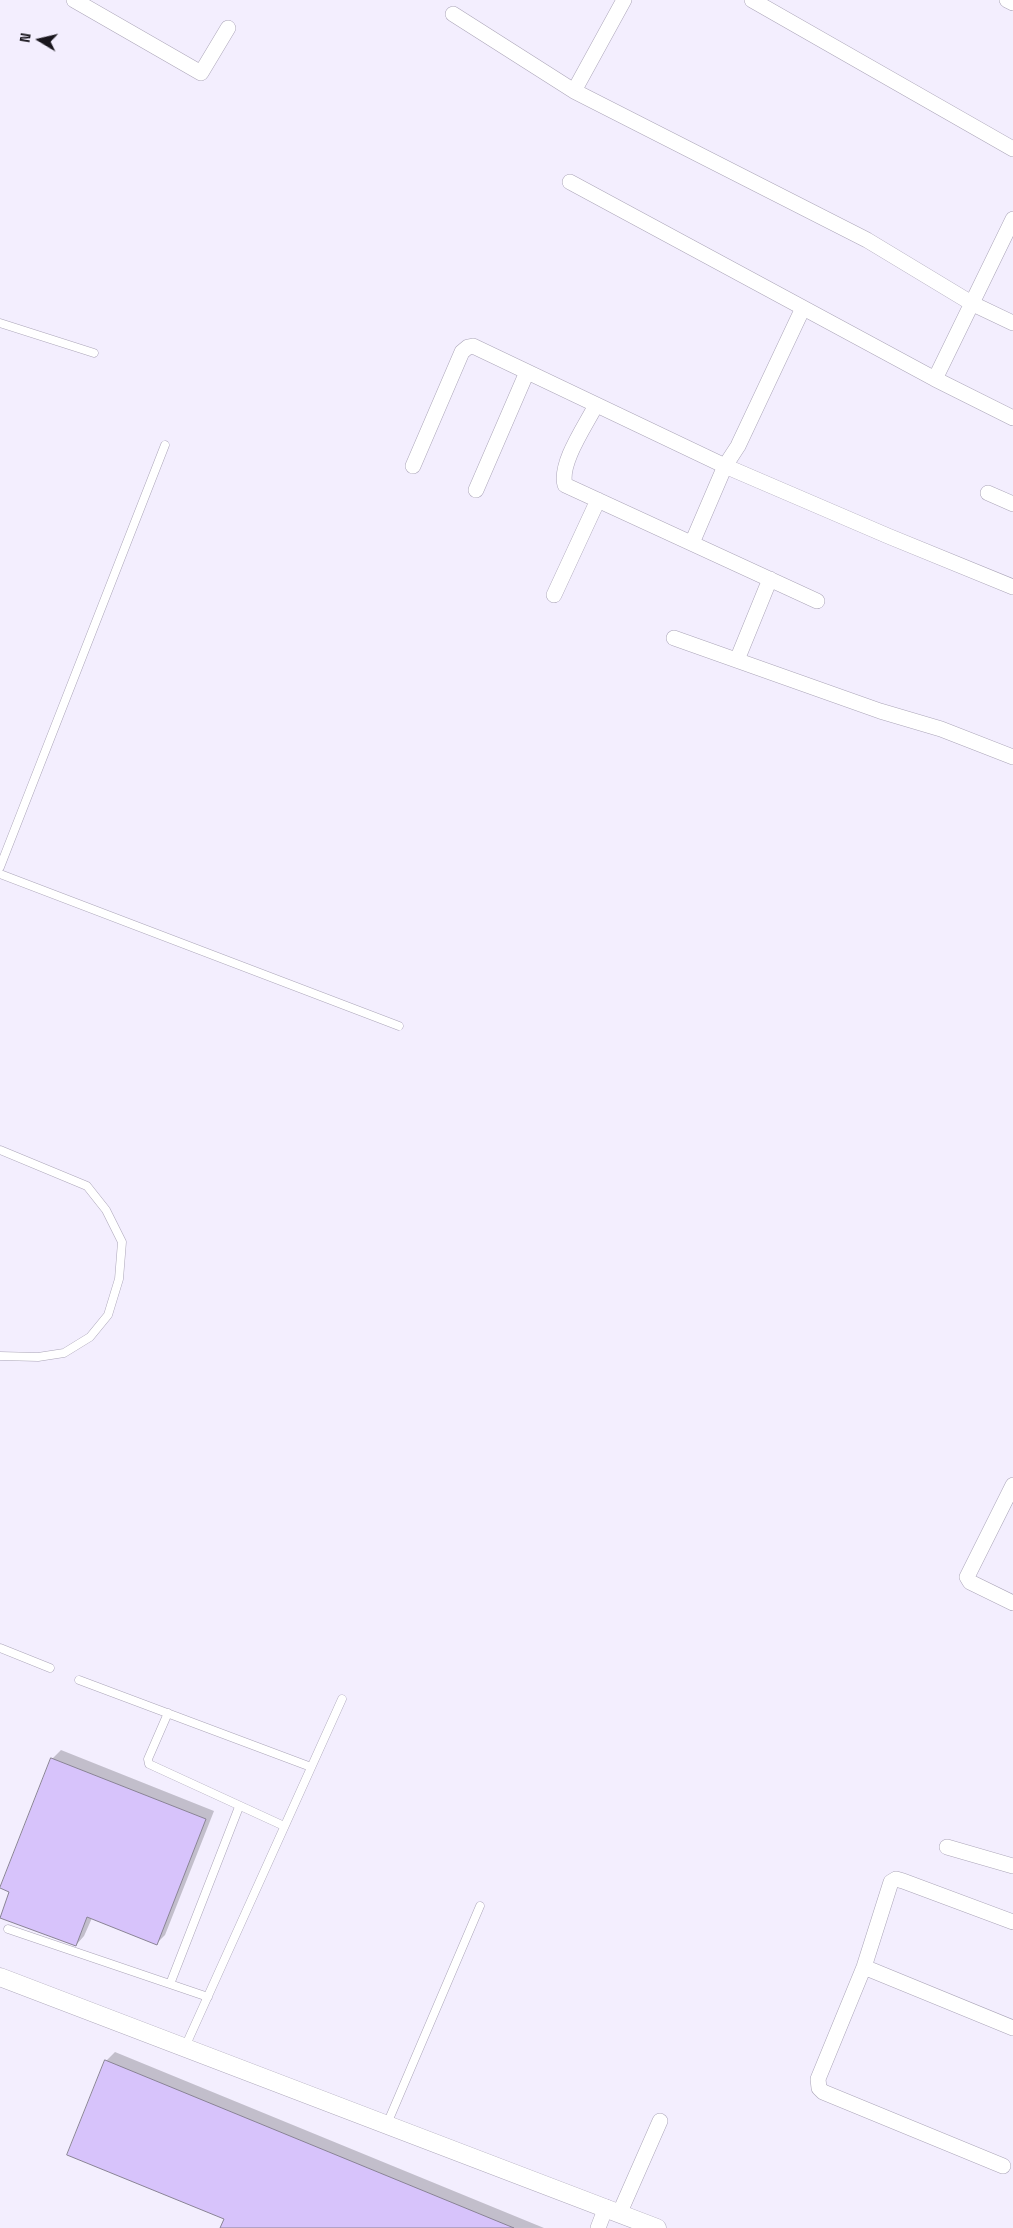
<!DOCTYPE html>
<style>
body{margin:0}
#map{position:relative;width:1013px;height:2228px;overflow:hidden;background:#f3eefe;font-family:"Space Grotesk",sans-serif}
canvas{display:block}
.north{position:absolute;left:15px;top:15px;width:50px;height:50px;-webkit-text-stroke:4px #f3eefe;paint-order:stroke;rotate:279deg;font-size:14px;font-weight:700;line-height:20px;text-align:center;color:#19161d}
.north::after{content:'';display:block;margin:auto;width:18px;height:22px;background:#19161d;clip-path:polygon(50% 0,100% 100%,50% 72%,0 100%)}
</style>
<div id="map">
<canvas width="1013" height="2228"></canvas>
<div class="north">N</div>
</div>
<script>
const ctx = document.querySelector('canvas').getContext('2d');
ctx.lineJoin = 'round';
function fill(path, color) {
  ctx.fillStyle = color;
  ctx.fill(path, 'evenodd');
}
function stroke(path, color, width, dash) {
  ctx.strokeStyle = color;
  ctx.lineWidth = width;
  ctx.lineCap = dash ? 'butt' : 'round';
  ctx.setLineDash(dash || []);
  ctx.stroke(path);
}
const shadow = new Path2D(`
 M61 1750 214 1811 165 1935 157 1943 92 1918 84 1936 76 1945 11 1891 52 1759Z
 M115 2052 544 2228H221L225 2218 106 2061Z`);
const building = new Path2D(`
 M51 1758 206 1819 157 1945 87 1917 76 1946 0 1918 9 1892 0 1888Z
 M105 2060 514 2228H220L224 2219 67 2155Z`);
const service = new Path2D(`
 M0 323 94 353
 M0 867 165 445
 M0 874 399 1026
 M0 1150 87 1186 106 1210 122 1242 119 1279 108 1315 90 1337 64 1353 38 1357 0 1356
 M0 1648 50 1668
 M79 1680 311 1767
 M168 1713 148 1759 149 1764 284 1826
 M8 1929 208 1997
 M170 1984 239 1807
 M185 2047 342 1699
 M387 2124 480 1906`);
const minor = new Path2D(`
 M74 0 201 73 228 28
 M624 0 574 91 867 240 973 304 1013 323
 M752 0 1013 149
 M1007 0 1013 3
 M453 14 574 91
 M570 182 935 379 1013 219
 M935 379 1013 418
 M596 405C586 425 559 463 565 485L817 601
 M413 466 462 352 468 347 473 346 725 466 738 446 803 308
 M476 490 527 372
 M988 493 1013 504
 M692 543 725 466 888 536 1013 587
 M554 595 598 500
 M674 638 880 711 941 729 1013 757
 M737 660 770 579
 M1013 1485 967 1577 970 1582 1013 1603
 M947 1847 1013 1866
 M864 1967 1013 2028
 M1003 2166 823 2092 819 2088 818 2079 864 1967 891 1882 896 1879 903 1881 1013 1922
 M620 2212 660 2121
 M598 2228 606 2207`);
const tertiary = new Path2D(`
 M0 1977 657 2228`);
fill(shadow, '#0003');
fill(building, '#d7c3fb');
stroke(building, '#898395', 1);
stroke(service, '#aba5b8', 9);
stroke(minor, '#aba5b8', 16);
stroke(tertiary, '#aba5b8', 19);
stroke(service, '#fff', 8);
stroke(minor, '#fff', 15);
stroke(tertiary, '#fff', 18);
</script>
